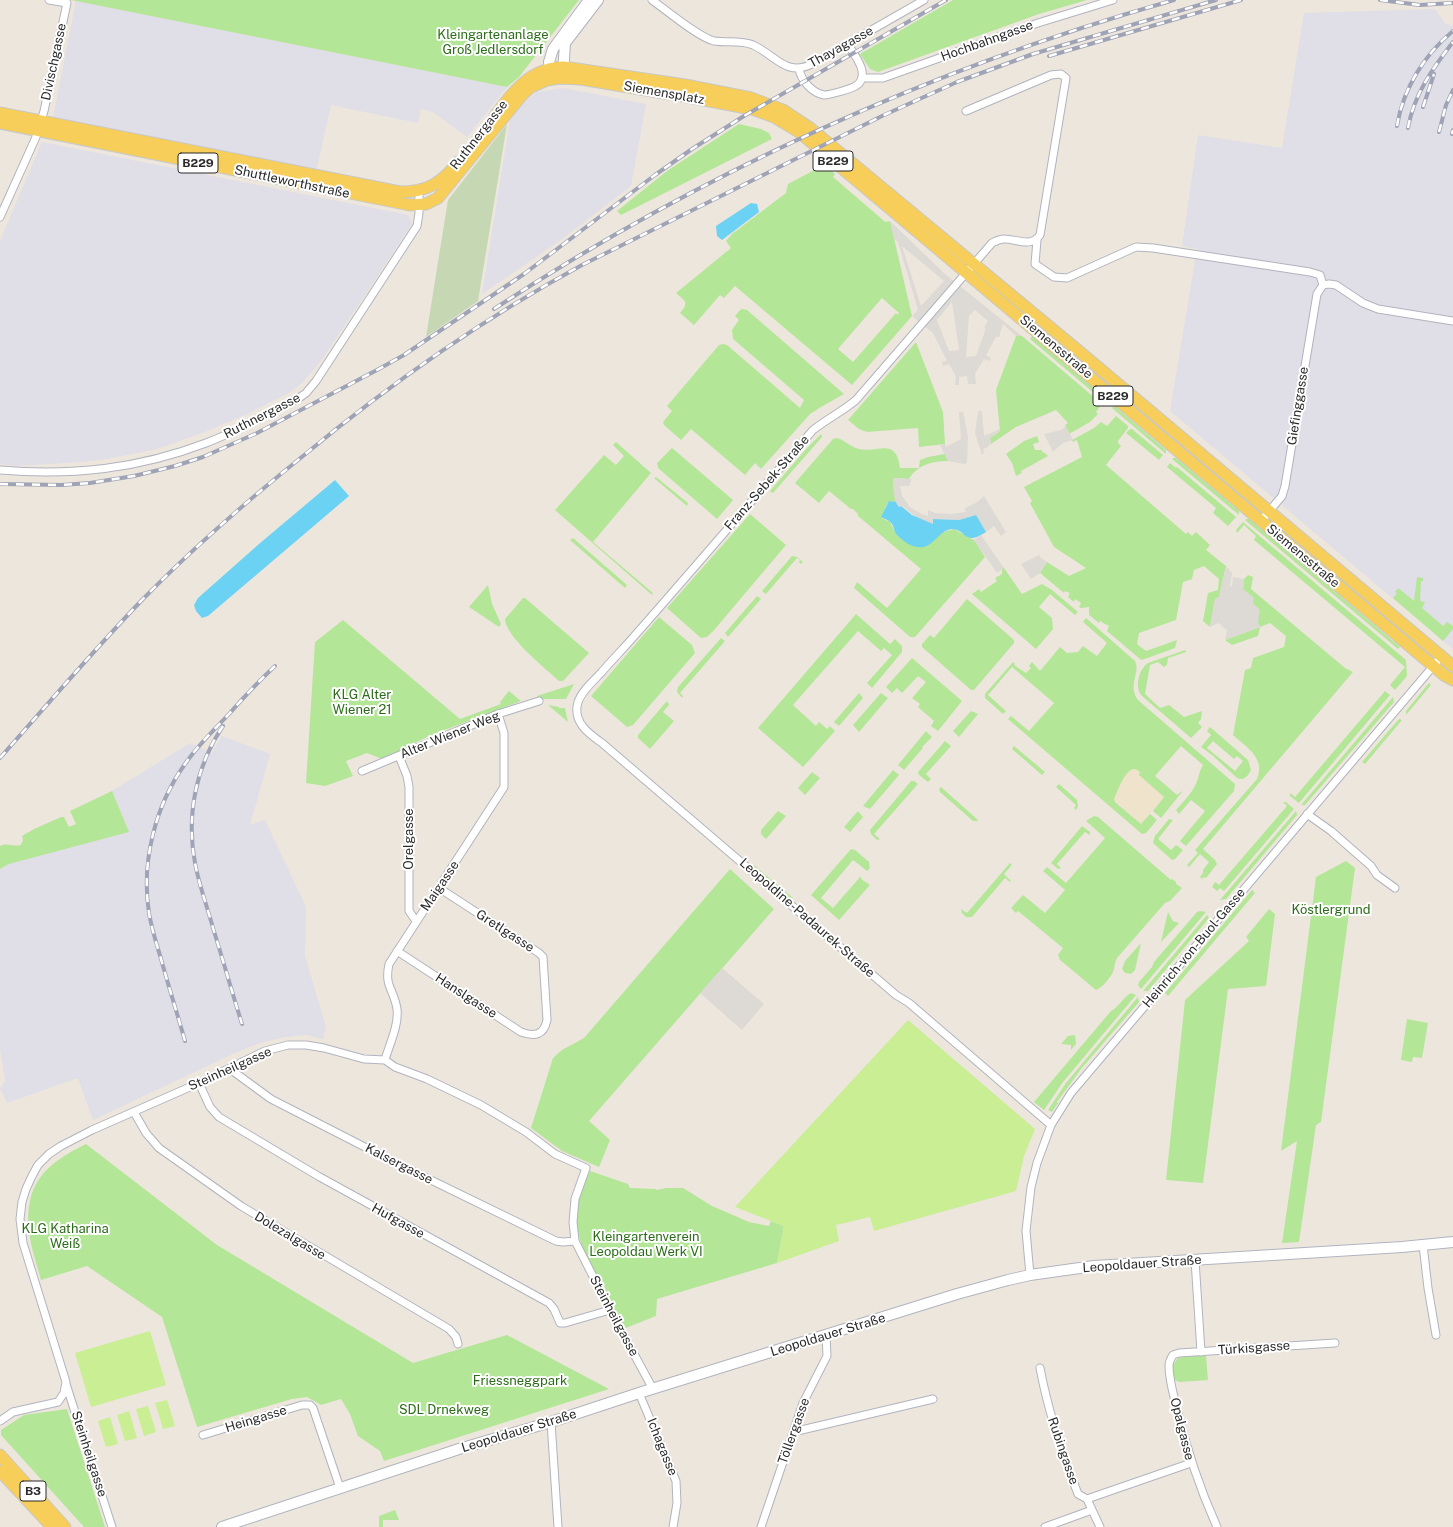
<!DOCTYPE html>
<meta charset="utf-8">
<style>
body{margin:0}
canvas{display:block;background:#ede6dd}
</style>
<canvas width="1453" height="1527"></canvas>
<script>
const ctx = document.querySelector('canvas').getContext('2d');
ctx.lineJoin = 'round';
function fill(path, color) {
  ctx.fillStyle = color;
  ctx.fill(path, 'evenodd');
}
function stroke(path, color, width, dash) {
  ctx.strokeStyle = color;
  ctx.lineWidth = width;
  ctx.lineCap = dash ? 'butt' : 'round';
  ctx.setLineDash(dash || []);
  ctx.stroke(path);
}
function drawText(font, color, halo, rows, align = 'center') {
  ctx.font = font + ' "Public Sans",sans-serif';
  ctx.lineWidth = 4;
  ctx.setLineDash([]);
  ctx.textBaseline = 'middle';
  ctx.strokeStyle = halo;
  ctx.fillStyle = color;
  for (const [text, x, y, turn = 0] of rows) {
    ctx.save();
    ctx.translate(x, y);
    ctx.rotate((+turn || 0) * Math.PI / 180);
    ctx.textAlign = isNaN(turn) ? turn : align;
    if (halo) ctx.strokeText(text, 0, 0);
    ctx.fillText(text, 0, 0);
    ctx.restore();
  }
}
const industrial = new Path2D(`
 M76 1 97 5 507 87 467 137 433 112 421 109 418 123 331 105 316 172 53 117Z
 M1435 9 1445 23 1453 26V649L1170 411 1197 249 1182 246 1198 135 1282 148 1304 13Z
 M563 88 646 104 631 186 561 240 482 294 510 120 522 104 537 92Z
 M42 142 408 215 412 224 321 361 303 382 289 393 245 415 202 433 157 449 107 459 81 462 17 466 0 464V241Z
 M222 736 270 754 250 825 265 820 306 907 305 956 326 1027 323 1039 306 1035 285 1037 260 1043 237 1052 93 1120 78 1078 7 1103 0 1088 5 1081 0 1049V869L9 864 129 832 112 791 190 743 212 753Z`);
const education = new Path2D(`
 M1181 746 1149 783 1164 797 1141 824 1095 783Z`);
const green = new Path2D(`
 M71 0H579L519 77 507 87Z
 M953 0H1087L1039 14 878 72 870 69 860 54Z
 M739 124 761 129 769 133 772 139 621 215 617 211 667 171Z
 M824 165 835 174 833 177 883 220 885 222 890 221 912 316 852 385 735 286 724 298 720 295 694 325 680 313C690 302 685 301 676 293L731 248 726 241 732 234 786 193 788 184ZM882 298 899 313 898 315 896 313 853 362 838 349Z
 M743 309 747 310 844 394 821 407 810 414 761 469 755 463 745 475 691 429 681 440 664 425 663 422 672 411 667 406 719 345 723 344 727 345 800 408 804 400 733 339 732 330 739 320 735 316 740 310Z
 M1033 335 1040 340 1039 342 1109 401 1107 404 1030 339Z
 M1016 336H1022L1102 404 1096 412 1098 414 1090 422 1069 434 1065 425 1068 423 1056 410 1016 427 991 444 990 438 1000 431 996 390Z
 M916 342 943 412 945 444 919 447 918 428 867 432 859 429 848 420Z
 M1087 366 1096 372 1224 478 1221 482 1085 368Z
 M1114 406 1166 450V454L1112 408Z
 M1116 416 1128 426V428L1118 441V443L1121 446 1106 465 1186 534 1188 532 1192 536 1196 532 1210 545 1206 550 1226 566 1219 597 1215 599 1210 627 1203 621 1208 593 1218 590 1219 579 1204 566 1194 570 1192 579 1183 582 1176 620 1139 633 1137 644 1146 651 1177 640 1175 648 1142 660 1140 659 1107 631 1109 626 1100 621 1099 623 1089 615V607L1081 608 1079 607 1081 603 1075 599 1074 602 1068 597 1070 593 1065 591 1064 593 1040 573 1047 562 1069 576 1086 568 1054 547 1030 503 1032 501 1024 487 1082 457 1077 440 1073 442 1072 440 1094 428 1101 422 1107 426Z
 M1130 429H1132L1163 455 1159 460 1126 433Z
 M821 434 822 437 773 493 770 491 807 448Z
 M1037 436 1039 442 1033 444 1035 450H1042V452L1045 453 1048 456 1021 471 1022 473 1016 476 1012 463 1006 454 1024 441Z
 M836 438C844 439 850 447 859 449 879 453 896 437 900 468H919L920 460 928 457 945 454 948 461C933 461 917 465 909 479L893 478 894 494 896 502 889 501C887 503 884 512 882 516V518L890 522 896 534 943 532 954 529 974 540 985 557 915 637H910L854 588 857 582 887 608 921 569 858 516V514L853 509H851L829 491 819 503 795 483 833 439Z
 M616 442 651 473 593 542 653 593 652 595 555 510 604 455 616 465 624 456 613 445Z
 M672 448 733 500 717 519 658 468 657 463Z
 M1173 458H1176L1239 511V515L1172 459Z
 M1170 463 1176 468 1177 467 1236 517 1228 526 1213 513 1216 508 1167 467Z
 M656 477 688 503 687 506 654 478Z
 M750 514 786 545 715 629 707 637 701 638 667 608Z
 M1246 519H1249L1400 647 1398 649 1245 520Z
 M1243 522 1406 660 1407 676 1395 690 1390 685 1405 667 1254 540 1256 536 1244 525 1237 533 1236 530Z
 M1284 529 1426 649 1403 631 1388 622 1281 532Z
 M573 538 627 585 625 588 570 540Z
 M792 556 797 557 803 562 801 564 799 562 800 560 797 558 766 594 762 591Z
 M1004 568 1022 594 1042 584 1052 590 1078 612 1075 615 1050 594 1039 607 1052 618 1053 629 1036 649 972 594 979 589 981 592 997 581 995 578 1002 574V569Z
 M1248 575 1253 577 1251 589 1345 668 1353 672 1203 849 1215 860 1217 864 1206 878 1204 877 1202 879 1200 877 1203 873V870L1209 862 1200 854 1189 867 1187 865 1198 853 1195 850 1257 779C1266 758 1246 747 1233 735L1245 670 1251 668 1253 658 1284 647 1286 636 1270 623 1260 627 1258 636 1232 645 1225 640 1260 627C1255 619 1252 607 1253 598L1243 589 1244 579Z
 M1417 577 1423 578V581H1421L1420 601 1425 602 1422 608 1443 626 1447 622 1453 626V629L1443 641 1393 598 1397 593 1395 592 1398 588 1414 601Z
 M488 585 492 604 501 624 499 627 469 607Z
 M757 596 761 599 728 637 725 633Z
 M523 598H525L589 653 563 681H559C546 669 505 636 505 619Z
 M967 599 1014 640V643L974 690H971L922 647V644L930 635 934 638Z
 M856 614 890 644 895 639 902 646V652L872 688 867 683 892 655 884 648 881 651 858 631 793 705 816 726 819 722 827 729 830 726 835 731 803 767 758 728Z
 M659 617 692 645 695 653 633 725 627 727 591 696Z
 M1086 618 1135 661C1141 673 1127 685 1138 700L1235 784 1234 791 1186 846 1180 841 1205 811 1191 800 1179 814 1176 810C1183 802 1191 794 1196 784 1199 777 1199 771 1203 765L1181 746 1155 776 1177 795 1182 791V792L1161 818 1153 811 1164 797 1139 775 1140 772C1140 772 1136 769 1135 769 1126 767 1117 792 1114 799L1115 802 1141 824 1150 814 1157 820 1146 833 1142 834 1008 719 1011 716 1029 731 1054 703 1012 667 988 695 1006 711 1003 714 985 698V694L1013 662 1015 664 1014 665 1026 673 1031 668 1029 666 1032 662 1040 671 1060 647 1067 653 1078 652 1083 646 1097 656 1107 643 1083 622Z
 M343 620 460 719 501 704 500 702 509 691 521 701 429 736 382 759 367 753 346 761 353 776 325 786 306 783 315 642Z
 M721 638 725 641 680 693 683 696 682 698 677 692 678 687Z
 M1185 650 1186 652 1168 658 1167 665 1164 667 1158 662 1150 665 1145 694 1160 708 1169 705 1184 717 1202 711 1201 719 1198 723 1202 727 1191 738 1142 696C1134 687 1139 669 1148 663Z
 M912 658 962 701 938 731 931 726 934 721 918 707 920 704 912 698 926 682 918 676 902 693 897 688 892 693 886 687Z
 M1429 683 1431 685 1406 715V711Z
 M574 684 566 699H541L538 698 537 696Z
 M1385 691 1390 695 1299 803 1290 796V793L1295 797Z
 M859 693 863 698 839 726 834 722Z
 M881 693 888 698 859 732 853 725Z
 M1393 697 1394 702 1305 805H1301Z
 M666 702H668L669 705 663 712 674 721 650 749 638 738V735Z
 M548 705 559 707V708H565L568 722Z
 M971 711 978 714 959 737 953 731Z
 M1399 719 1402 720 1365 764 1362 762Z
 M1210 727 1248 760 1251 770C1248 776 1244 781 1237 778L1212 755 1201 747 1211 735 1207 731ZM1213 741 1234 759 1237 756 1243 761 1235 771 1207 748Z
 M926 731 932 737 922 747 923 748 904 770 898 765Z
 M945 741 951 746 926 774 931 779 928 782 919 775 918 772Z
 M1014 746 1045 772 1042 775 1012 749Z
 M893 770 899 775 870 809 863 806Z
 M812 772 820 778 805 795 798 788Z
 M911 781H914L918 784 874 834 880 839 877 840 871 834 870 830Z
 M1059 784 1077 800 1078 806 1076 810 1074 808 1076 805 1056 787Z
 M941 787 978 820 977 821H973L940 792 939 789Z
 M112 791 129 832 9 864 0 869V846C8 842 12 847 21 845L23 840 22 836 34 829 61 817H64L69 827 76 824 70 811Z
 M1283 802H1286L1294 809 1224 891 1220 888 1217 891 1212 887 1215 882 1219 885 1287 806Z
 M778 811 786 816 766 839 761 834V830Z
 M858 811 863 817 850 832 844 827Z
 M1296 811 1297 815 1226 899 1220 900Z
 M1094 816 1098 817 1171 880 1172 879 1176 882V884L1182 888 1170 901 1165 903 1117 958C1114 964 1115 969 1112 974 1109 979 1102 988 1096 990L1060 960 1058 955 1063 948 1018 911 1016 913 1011 908 1023 895 1045 913 1065 890 1043 871 1047 867 1066 883 1105 838 1086 821Z
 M1169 819 1173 820 1158 839 1171 850 1176 845 1183 850 1175 859 1172 860 1153 843 1155 836Z
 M1082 826 1090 832V835L1085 832 1057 864 1061 868 1058 869 1051 863Z
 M851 849 855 850 869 862 870 868 867 871 853 860 821 898 833 908 861 876V879L870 885 839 920 811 895Z
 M1346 861 1355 868 1321 1122 1316 1125 1299 1242 1282 1243 1297 1141 1281 1151 1316 877Z
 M1010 863 1012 865 1004 874 1011 881 1010 882 1005 878 972 917H966L962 913 961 909 967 913Z
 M754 865 793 898 791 900 753 867Z
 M730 869 774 909 589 1121 610 1140 599 1167 562 1151 531 1128 553 1058 562 1050 584 1038Z
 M1252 890 1255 893 1168 996 1165 993Z
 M1269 909 1275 914 1266 986 1228 989 1203 1183 1166 1180 1185 1000 1249 941 1246 937Z
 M1200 911 1206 912 1141 989 1138 985 1139 982 1152 967 1154 962 1197 912Z
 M1168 912 1173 921 1179 923 1161 942Z
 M1207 915 1209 918 1148 991H1143Z
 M1141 943 1135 970 1131 974 1125 973 1122 969 1125 961Z
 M1131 993 1136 995 1063 1082 1044 1110 1034 1102 1111 1011C1119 1007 1123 997 1131 993Z
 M1138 997 1139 1002 1081 1069 1057 1102 1058 1103 1052 1112 1048 1110 1066 1083Z
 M1407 1019 1428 1023 1422 1058 1413 1057 1412 1062 1401 1060Z
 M1075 1035 1076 1044 1071 1050V1045L1061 1044 1068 1036Z
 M86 1144 217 1245 413 1363 507 1335 609 1389 384 1461 380 1451 358 1436 350 1414 341 1399 321 1405 307 1397 292 1399 197 1427 162 1317 87 1266 41 1280C37 1265 31 1248 29 1232 24 1184 45 1164 86 1144Z
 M590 1171 628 1184 630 1188 656 1189 657 1190 666 1188H683L712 1206 749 1222 769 1226 771 1221 784 1226 777 1263 657 1299 656 1316 623 1329 606 1292 604 1284 600 1285C587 1257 571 1231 578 1200 580 1190 586 1180 590 1171Z
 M1189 1356H1206L1208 1380 1180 1382 1174 1380 1172 1366 1178 1358Z
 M67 1409 105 1527H84L1 1435V1430L24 1415Z
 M395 1510 399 1520H383V1527H379V1516Z`);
const cemetery = new Path2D(`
 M507 124 478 301 426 337 448 200Z`);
const pitch = new Path2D(`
 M908 1020 1035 1129 1024 1156 1016 1191 874 1231 870 1217 836 1225 839 1241 777 1263 784 1226 735 1207Z
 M150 1331 166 1385 91 1407 75 1353Z
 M167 1400 175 1426 163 1429 155 1403Z
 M148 1406 156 1432 144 1436 136 1409Z
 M129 1411 137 1438 125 1441 117 1415Z
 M110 1417 118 1444 106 1447 98 1421Z`);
const plaza = new Path2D(`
 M890 221 945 274 1022 336H1016L1003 324 999 337H996L986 355 991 358 990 361 984 359 975 374 976 384H968L967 376 959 377V385H955L956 376 949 364 943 366 942 362 947 361 933 333 912 316 918 310 898 242 894 239ZM902 246 944 281 921 306ZM952 302 959 350 949 351 937 320ZM975 310 988 321 984 327 986 328 976 356 966 357 969 315H970Z
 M978 411H982L984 436 1000 429V431L990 438 991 444 983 450 984 453 982 455 975 433Z
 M959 412H963L968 437 967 462 965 464 948 461 940 445 945 444 946 447 961 439Z
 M1066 426 1073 440 1063 443 1053 452 1044 434 1061 430Z
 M893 478 912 479 909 486H900L902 496 910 507 920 513 928 516V510L935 513 951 514 966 512 965 508 976 503 984 496 1006 532 1001 536 994 526 986 532 976 515 959 520 933 519V524L919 519 902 506 900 507 896 502 894 494Z
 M981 535 1004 568 997 573 974 540Z
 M1039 555 1041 558 1047 562 1040 573 1031 579 1021 564Z
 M1226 566 1232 573 1230 586H1232L1233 577 1244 579 1243 589 1254 598 1253 603 1260 610 1258 623 1260 627 1225 640 1227 630 1223 627 1219 623 1210 627 1215 599 1219 597Z
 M722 968 764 1004 742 1030 700 993Z`);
const water = new Path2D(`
 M751 203 757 204 759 212 722 240 717 236 716 226Z
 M335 480 349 496 208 616 202 618 196 611 194 605 198 598 259 544Z
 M889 501 896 502 899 507 901 506 912 515 933 524V519L959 520 976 515 986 532C963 547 967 529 952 529 940 530 935 544 924 547 913 549 904 542 897 535 894 532 894 527 892 524 889 520 885 519 881 517Z`);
const minor = new Path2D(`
 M652 0C666 10 698 37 714 41 727 43 741 40 753 45 777 56 786 78 814 63L924 0
 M799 69C801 80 812 93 824 95 829 95 852 89 857 85 861 83 863 76 862 71 861 62 852 52 848 44
 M862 78H883L1038 23 1113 0
 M966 111 1051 75 1061 74 1066 78 1040 235C1031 248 1017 239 1004 239 999 239 996 241 992 243L856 400C843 411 827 419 813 430 754 498 696 566 637 633 625 647 612 660 600 674 592 682 582 691 578 702 572 722 589 734 602 743L896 995 909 1003 1051 1125
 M0 217 36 137 44 111 67 3 49 0
 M1037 240 1035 264 1054 277 1067 278 1136 247 1153 248 1310 272 1320 275 1323 285
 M1323 285 1329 284 1336 285 1363 303 1378 309 1453 321
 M0 470C72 476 138 469 206 443 238 431 269 413 299 398L306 393 316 381 417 226 419 213V191
 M1261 521 1282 496 1285 486 1317 294 1323 285
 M399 756 407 776 409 787V911L416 921
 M362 771 498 714 539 701
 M1307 814 1331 831 1371 866 1377 875 1395 888
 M397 951 521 1032C535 1037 544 1035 547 1020L543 957 539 953 439 888
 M385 1060C389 1045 399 1026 397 1009 394 989 384 987 389 964L504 787V733L498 714
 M230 1069 271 1099 394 1162 556 1241 563 1242 575 1241
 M199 1083 210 1107 219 1117 318 1176 549 1303 554 1309 560 1323H565L610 1310
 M134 1112 146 1133 159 1148 241 1206 449 1329 456 1337 458 1344
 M1423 1245 1428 1288 1436 1335
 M1195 1260 1201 1352
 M1030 1275 1026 1231 1031 1187 1037 1163 1051 1125 1071 1093 1441 657
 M1040 1368C1048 1411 1062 1453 1078 1494L1087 1499 1100 1527
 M66 1384 112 1527
 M639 1393 676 1481 677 1503 673 1527
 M0 1421 13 1412 58 1402 64 1393 66 1382 23 1243 20 1219 22 1202 26 1189 32 1176 38 1165 49 1154 61 1146 92 1130 199 1083 265 1051 288 1045H306L324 1048 364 1059 385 1060 395 1067 427 1079 481 1105 526 1132 555 1154 586 1168 575 1199 573 1222 575 1241 610 1310 653 1389
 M551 1422 558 1527
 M793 1432 933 1399
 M203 1435 302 1405H310L313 1408 340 1488
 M1087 1499 1191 1463
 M761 1527 803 1403 827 1356 826 1336
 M1045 1527 1092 1510
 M1217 1527C1199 1487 1186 1447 1176 1405 1173 1393 1169 1379 1169 1366 1169 1362 1171 1358 1173 1355L1179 1353 1335 1343`);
const secondary = new Path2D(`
 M563 74 565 43 598 0
 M551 77 549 62 553 49 589 0
 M222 1527 459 1449 551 1422 639 1393 957 1294 1008 1280 1030 1275 1094 1266 1402 1247 1453 1242`);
const primary = new Path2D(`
 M0 113 400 192C427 192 442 183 458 162
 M495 116C512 92 531 68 563 67L685 85 751 98 783 110 810 128 1086 357 1453 666
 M0 123 410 205 426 204 438 198 522 95 531 87 547 80 559 78 581 79 694 98 752 109 774 117 799 132 1444 675 1453 680
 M0 1455 65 1527
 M0 1471 52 1527`);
const rail = new Path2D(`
 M1380 0 1420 5 1453 3
 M1049 56 1241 0
 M1423 107 1434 74
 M1397 126C1403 89 1424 55 1453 31
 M1408 128C1414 94 1433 68 1453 42
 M1439 132 1446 105 1453 90
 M1452 134 1453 130
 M494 309C703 172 933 68 1174 0
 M0 484 61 485 90 483 134 476 175 466 203 457 257 433 377 370 404 355 524 274 655 175 692 149 744 116 946 0
 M223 726C196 766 186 815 195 863 199 885 207 906 213 928 223 960 232 992 242 1024
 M0 758C47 705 93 651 142 600 192 549 247 501 303 456 391 383 481 320 582 265L882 116 957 82 1033 54 1216 0
 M185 1041C178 1016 170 991 163 966 158 948 152 931 149 913 141 862 155 806 185 764 198 745 214 730 229 714 244 697 259 681 275 666`);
const shields = [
 [833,161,40],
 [198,163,40],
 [1113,396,40],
 [33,1491,26]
];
const shieldNames = [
 ["B229",833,161],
 ["B229",198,163],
 ["B229",1113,396],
 ["B3",33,1491]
];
const parkNames = [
 ["Kleingartenanlage",493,35],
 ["Groß Jedlersdorf",493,50],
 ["KLG Alter",362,695],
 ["Wiener 21",362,710],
 ["Köstlergrund",1331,910],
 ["KLG Katharina",65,1229],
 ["Weiß",65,1244],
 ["Kleingartenverein",646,1237],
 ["Leopoldau Werk VI",646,1252],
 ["Friessneggpark",520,1381],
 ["SDL Drnekweg",444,1410]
];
const streetNames = [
 ["Hochbahngasse",987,41,-20],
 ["Thayagasse",841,47,-29],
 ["Divischgasse",54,62,-78],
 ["Siemensplatz",664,93,10],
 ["Ruthnergasse",479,135,-52],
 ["Shuttleworthstraße",292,182,12],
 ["Siemensstraße",1056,347,40],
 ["Giefinggasse",1298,406,-81],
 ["Ruthnergasse",262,416,-27],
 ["Franz-Sebek-Straße",767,483,-49],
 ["Siemensstraße",1303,556,40],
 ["Alter Wiener Weg",450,735,-22],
 ["Orelgasse",409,839,-90],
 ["Maigasse",440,886,-56],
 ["Leopoldine-Padaurek-Straße",807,918,41],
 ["Gretlgasse",505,931,33],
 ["Heinrich-von-Buol-Gasse",1194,948,-50],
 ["Hanslgasse",466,996,33],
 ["Steinheilgasse",230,1069,-24],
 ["Kalsergasse",399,1164,27],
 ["Hufgasse",398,1221,29],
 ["Dolezalgasse",290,1236,31],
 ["Leopoldauer Straße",1142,1264,-4],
 ["Steinheilgasse",614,1316,62],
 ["Leopoldauer Straße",828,1335,-17],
 ["Türkisgasse",1254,1348,-4],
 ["Heingasse",256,1419,-17],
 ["Opalgasse",1182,1429,76],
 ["Leopoldauer Straße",519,1431,-17],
 ["Töllergasse",794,1431,-70],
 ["Ichagasse",662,1447,68],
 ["Rubingasse",1063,1451,71],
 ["Steinheilgasse",89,1454,72]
];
fill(industrial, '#e0dee6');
fill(education, '#f0e3cc');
fill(green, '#b4e697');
fill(cemetery, '#c6d8b3');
fill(pitch, '#c9ee93');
fill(plaza, '#ddd9d4');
fill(water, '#6cd2f3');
stroke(minor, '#b1b4bf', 9);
stroke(secondary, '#b1b4bf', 12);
stroke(primary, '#c8c8c8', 13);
stroke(minor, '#fff', 7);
stroke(secondary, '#fff', 10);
stroke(primary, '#f6ce59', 11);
stroke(rail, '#9fa3b6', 4);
stroke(rail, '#fff', 2.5, [8]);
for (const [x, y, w] of shields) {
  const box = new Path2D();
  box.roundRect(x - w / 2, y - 10, w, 20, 3);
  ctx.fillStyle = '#fff';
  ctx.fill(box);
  stroke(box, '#2b2b2b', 1);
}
drawText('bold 12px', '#2b2b2b', null, shieldNames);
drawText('13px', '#2b6c18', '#fff', parkNames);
drawText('13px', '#2b2b2b', '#fff', streetNames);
</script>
